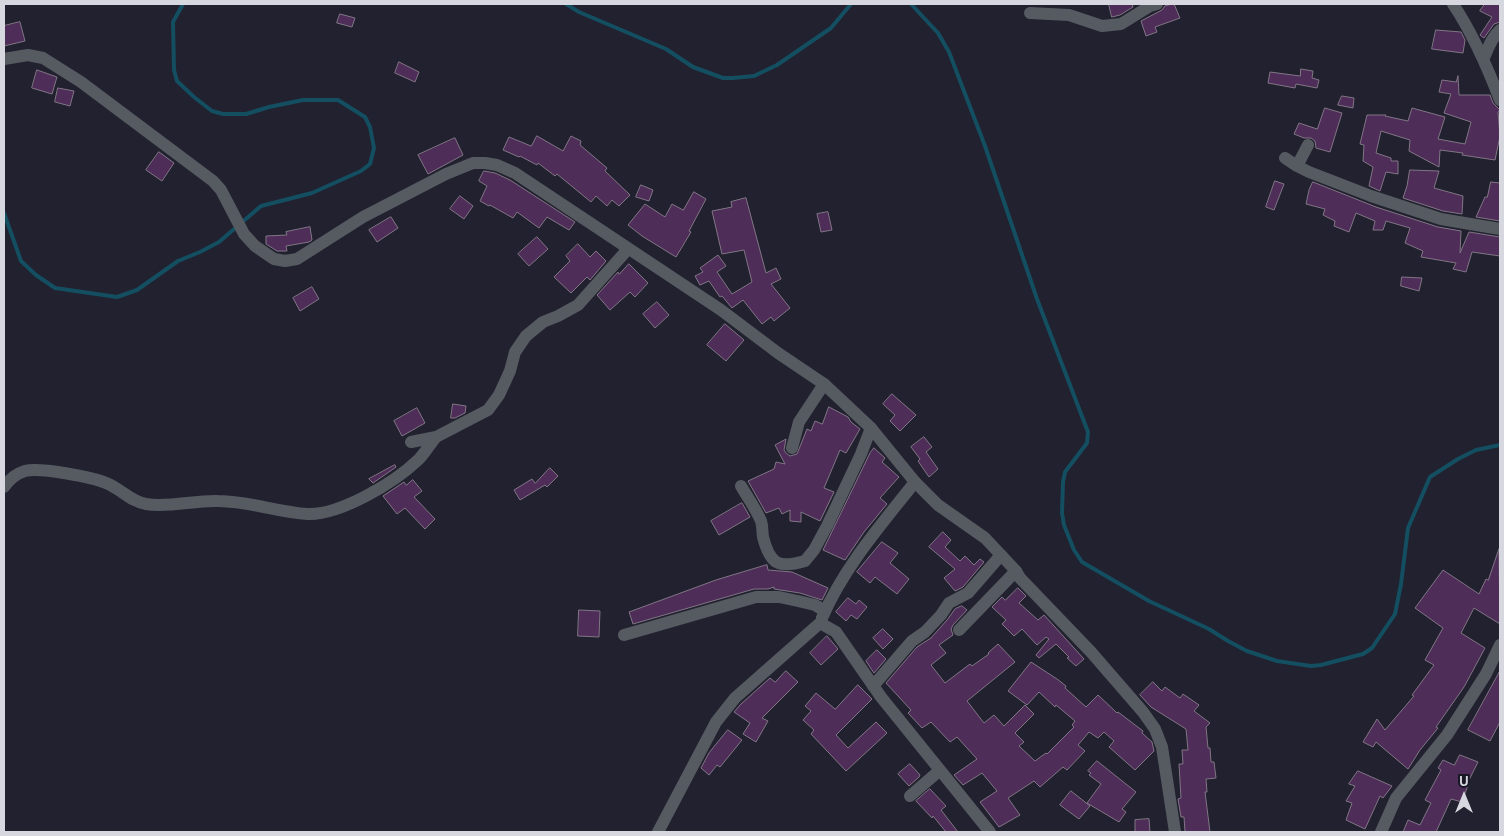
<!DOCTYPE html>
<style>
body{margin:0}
#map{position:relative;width:1504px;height:836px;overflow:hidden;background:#22212f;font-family:Ubuntu,sans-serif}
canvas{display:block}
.frame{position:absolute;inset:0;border:5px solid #d7d7e0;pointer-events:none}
.north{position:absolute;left:1439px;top:771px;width:50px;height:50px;-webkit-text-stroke:4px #191825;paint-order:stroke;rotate:0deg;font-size:14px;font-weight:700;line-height:20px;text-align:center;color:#d7d7e0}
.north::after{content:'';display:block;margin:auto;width:18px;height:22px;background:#d7d7e0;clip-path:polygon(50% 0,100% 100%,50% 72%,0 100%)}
</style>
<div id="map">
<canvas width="1504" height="836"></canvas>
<div class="frame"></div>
<div class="north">U</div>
</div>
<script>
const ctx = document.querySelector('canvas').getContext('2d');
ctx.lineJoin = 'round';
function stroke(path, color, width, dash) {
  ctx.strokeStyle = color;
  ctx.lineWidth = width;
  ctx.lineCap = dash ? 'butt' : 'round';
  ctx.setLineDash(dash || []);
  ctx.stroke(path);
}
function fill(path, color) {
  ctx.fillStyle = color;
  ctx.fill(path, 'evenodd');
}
const stream = new Path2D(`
 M566 4 579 12 666 49 693 67 723 78H733L754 76 777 65 831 28 851 4
 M911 4 938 33 949 52 985 146 1037 299 1088 432 1087 443 1065 472 1063 482 1062 513 1064 525 1074 550 1082 562 1149 601 1209 629 1228 641 1247 651 1277 661 1311 666 1321 665 1363 654 1372 648 1395 614 1401 584 1408 528 1430 477 1458 459 1476 450 1500 445
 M4 213 21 261 36 275 55 288 117 297 137 290 178 261 200 252 219 242 261 206 312 193 361 171 370 164 374 148 370 127 365 117 338 100H303L269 107 246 114H223L212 111 194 97 177 81 174 70 173 22 183 4`);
const building = new Path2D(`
 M1109 4H1132L1133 7 1120 15 1112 17Z
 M1174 4 1180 18 1155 27 1157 32 1146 36 1141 21 1162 10 1165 6Z
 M1485 4H1500V22L1494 24 1484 38 1480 35 1492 17 1480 11Z
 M340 14 355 18 352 27 337 23Z
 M20 22 25 41 4 46V26Z
 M1436 30 1461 32 1465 40 1463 53 1432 49Z
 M399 62 419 72 415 82 395 73Z
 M1301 69 1313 71 1312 78 1319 80 1317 88 1296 84 1295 88 1268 83 1270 72 1300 76Z
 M37 70 57 77 52 94 32 88Z
 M1458 76 1459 95H1490L1493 103 1500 110 1498 112 1500 136 1495 160 1462 155 1463 153 1440 150 1439 167 1409 151 1410 140 1381 131 1376 153 1391 158V161H1398V174L1386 172 1380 191 1369 186 1373 167 1363 161 1364 145 1360 144 1367 115H1386L1385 116 1408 121 1412 108 1445 117 1438 139 1465 144 1471 122 1444 113 1451 94 1439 92 1442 80 1456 82Z
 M58 88 74 91 70 106 55 102Z
 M1342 96 1354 98 1353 108 1338 105Z
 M1325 108 1342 113 1330 152 1316 148 1315 141 1311 138H1304L1294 134 1299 123 1317 129Z
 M537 136 563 151 571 136 581 141 580 145 607 168 605 171 630 195 619 206 612 200 607 206 596 196 591 202 557 174 555 176 538 163 537 165 520 156 519 157 503 150 509 137 531 146Z
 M455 138 463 155 428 174 418 155Z
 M159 152 174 163 162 181 146 170Z
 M1410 170 1439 171 1434 188 1463 196 1462 214 1443 211 1403 198 1407 186Z
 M484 171 495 173 510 180 575 222 569 230 547 217 539 228 517 212 513 218 490 205 489 206 480 201 487 186 479 181Z
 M1275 181 1284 184 1274 210 1266 207Z
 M1313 182 1376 207 1438 227 1461 231 1460 253 1469 232 1500 237V256L1472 252 1466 272 1453 269 1456 263 1421 257 1423 251 1405 243 1410 228 1386 221 1383 230H1373L1375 221 1356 213 1349 232 1334 226 1335 221 1323 215 1325 209 1306 204 1309 190Z
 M1491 182 1500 183V221L1476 217 1485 197H1487Z
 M641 185 653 190 649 201 636 197Z
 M694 192 706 199 689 231 691 232 676 257 642 236 628 225 645 204 665 217 672 204 683 210Z
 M460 196 473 206 464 219 450 209Z
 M746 198 766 273 776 268 781 279 771 284 790 308 774 321 771 317 762 324 743 300 732 308 722 296 720 297 709 281 700 285 695 276 703 272 700 268 718 255 726 266 717 272 732 294 752 282 744 250 722 254 712 211 732 207 731 202Z
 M828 212 832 230 821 232 817 214Z
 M391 217 398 228 377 242 369 230Z
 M310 227 312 240 309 242 286 246 287 251H277L266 244V236L287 235 286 232Z
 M537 237 548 249 529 266 518 254Z
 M578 244 590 257 596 251 606 261 590 280 587 277 571 293 554 277 570 261 566 256Z
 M629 264 648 283 635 297 630 292 610 310 597 295 618 272 619 274Z
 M1402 277 1422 278 1419 291 1401 286Z
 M312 287 319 299 300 311 293 298Z
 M657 302 669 315 655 328 643 314Z
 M725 324 744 340 726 361 707 345Z
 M892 394 916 415 900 431 890 421 895 415 883 404Z
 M453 404 466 406 465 413 455 418H451Z
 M829 407 848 417 851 422 860 429 846 453 840 450 824 488 834 492 820 521 801 512V522L790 521V510L782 514 779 508 766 513 748 481 774 469 776 462 785 464 775 445 786 439 784 450 786 453 790 456 797 454 807 429 811 431 815 421 822 424Z
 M417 408 425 423 402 436 394 421Z
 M924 437 932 447 926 452 938 469 929 477 918 461 920 459 911 447Z
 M874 448 885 458 882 462 899 477 880 498 887 504 864 532 845 560 823 550 870 453Z
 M395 465 396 467 373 483 369 479Z
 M550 468 558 476 547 487 545 485 520 500 514 490 532 479 535 483Z
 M413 480 422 491 414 497 435 519 425 529 405 508 397 514 383 496 404 482 406 485Z
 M742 503 750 517 719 535 711 521Z
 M943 532 951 540 945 547 960 561 965 556 974 565 980 559 984 562 963 587 955 591 944 578 955 569 929 547Z
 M882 542 898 553 890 563 909 579 897 594 875 577 870 583 857 572Z
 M1499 549 1500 624 1474 608 1461 633 1485 648 1464 687 1436 727 1438 728 1420 750 1408 769 1376 742 1373 747 1363 742 1377 719 1385 730 1414 696 1412 695 1434 665 1425 660 1443 628 1415 608 1443 570 1479 594 1486 579 1488 580Z
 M767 565 768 570 792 572 828 588 822 600 800 593 774 589V587L768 589H754L633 624 629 612 716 580Z
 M1018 588 1026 596 1019 603 1038 620 1044 615 1084 659 1076 666 1067 658 1069 657 1056 644 1039 658 1036 655 1049 639 1046 637 1037 645 1022 629 1014 636 1002 624 1006 620 992 607 1002 597 1005 600Z
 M848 598 856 604 859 600 867 607 857 619 851 615 846 621 836 612Z
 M962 606 967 610 953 625 951 629 953 635 939 645 946 653 931 665 945 683 970 664 972 666 989 654 988 653 998 644 1015 662 967 701 984 723 994 715 1004 726 1025 705 1034 714 1015 733 1024 742 1019 746 1035 761 1046 753 1047 754 1074 727 1072 725 1075 721 1056 705 1055 707 1039 692 1027 705 1008 691 1031 662 1057 679 1066 686 1065 688 1086 707 1098 695 1117 713 1118 712 1143 731 1142 733 1152 742 1154 751 1135 770 1109 747 1114 741 1104 732 1098 738 1089 732 1078 745 1085 751 1067 770 1063 767 1040 787 1034 781 1008 798 1020 815 999 827 980 802 997 791 982 773 963 785 954 775 977 759 957 737 950 742 931 722 922 728 908 713 911 710 886 683 917 647 931 638 947 620 955 609Z
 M579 610 600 611 599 637 578 636Z
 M883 629 893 639 883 649 873 638Z
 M827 636 838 649 821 665 810 653Z
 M877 650 886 659 874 673 866 661Z
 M786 671 798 682 762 718 768 721 756 742 743 734 750 723 734 712 741 704 770 678 775 682Z
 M1500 671V722L1490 741 1468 730Z
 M1153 682 1162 691 1165 687 1180 698 1183 694 1199 705 1194 711 1210 723 1206 727 1208 748H1210L1211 762H1214L1216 778 1206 779 1207 792H1205L1210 832H1185L1184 817H1181L1178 799 1181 798 1179 764H1183L1182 750H1188L1186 729 1151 707 1140 695Z
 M858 685 872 699 836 735 848 748 876 722 887 733 846 771 811 734 814 730 803 720 811 711 805 706 816 693 835 709Z
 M728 730 742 740 720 767 717 765 709 775 701 768 709 753Z
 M1460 755 1478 762 1467 784 1468 785 1462 802 1451 799 1436 832H1403L1408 820 1420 825 1431 803 1425 800 1441 770 1438 768 1443 760 1454 765Z
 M1097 761 1136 792 1122 809 1126 812 1119 822 1087 803 1101 784 1089 775 1091 773 1088 771Z
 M910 764 920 775 919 777 909 786 898 774Z
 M1358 771 1392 786 1383 798 1380 796 1365 829 1346 820 1352 803 1346 801 1355 786 1349 784Z
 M930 789 946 806 941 810 958 832H946L933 816 932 818 916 801Z
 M1071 791 1090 806 1079 819 1060 805Z
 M1149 819 1150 832H1135V820Z`);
const minor = new Path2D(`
 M1453 4C1473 34 1487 66 1500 100
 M1030 13 1069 15 1102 26 1121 24 1150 6 1157 4
 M1484 58C1488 48 1492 37 1500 30
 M1285 158 1297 166 1309 172 1371 196 1441 219 1500 229
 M1297 166 1308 145
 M411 442 436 437 488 410 499 395 510 371 515 352 526 336 543 322 558 316 578 305 628 249
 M792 448 799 422 824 384
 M741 486C748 498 756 509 761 521 763 527 762 531 763 537 770 564 778 569 805 561L814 550 827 526 861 454 871 428
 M4 487C9 480 15 474 25 471 39 467 92 477 106 483 120 488 131 502 146 504 168 508 195 500 218 501 248 501 277 512 308 514 340 515 394 483 418 460 425 453 430 444 436 437
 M822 618C844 567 881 525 915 482
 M959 630 1016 571
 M624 635 756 597H779L798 601 815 605 825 611
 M873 686 912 641 925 632 941 615 949 603 968 593 1001 555
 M910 796 939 771
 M658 832 716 722 735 698 820 623 836 632 881 697 990 832`);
const tertiary = new Path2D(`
 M4 59 28 55 43 58 81 82 213 181 221 190 244 234 255 246 274 259 285 261 297 259 363 217 446 174 473 163H485L497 165 515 173 721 310 778 353 824 384 871 428 915 482 938 505 985 538 1016 571 1020 578 1091 652 1143 712 1155 729 1162 747 1175 832
 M1381 832 1396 798 1447 735 1486 674 1500 645`);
stroke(stream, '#134e61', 4);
fill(building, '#4e2d58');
stroke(building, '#817685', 1);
stroke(minor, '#565b61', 12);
stroke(tertiary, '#565b61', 12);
</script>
